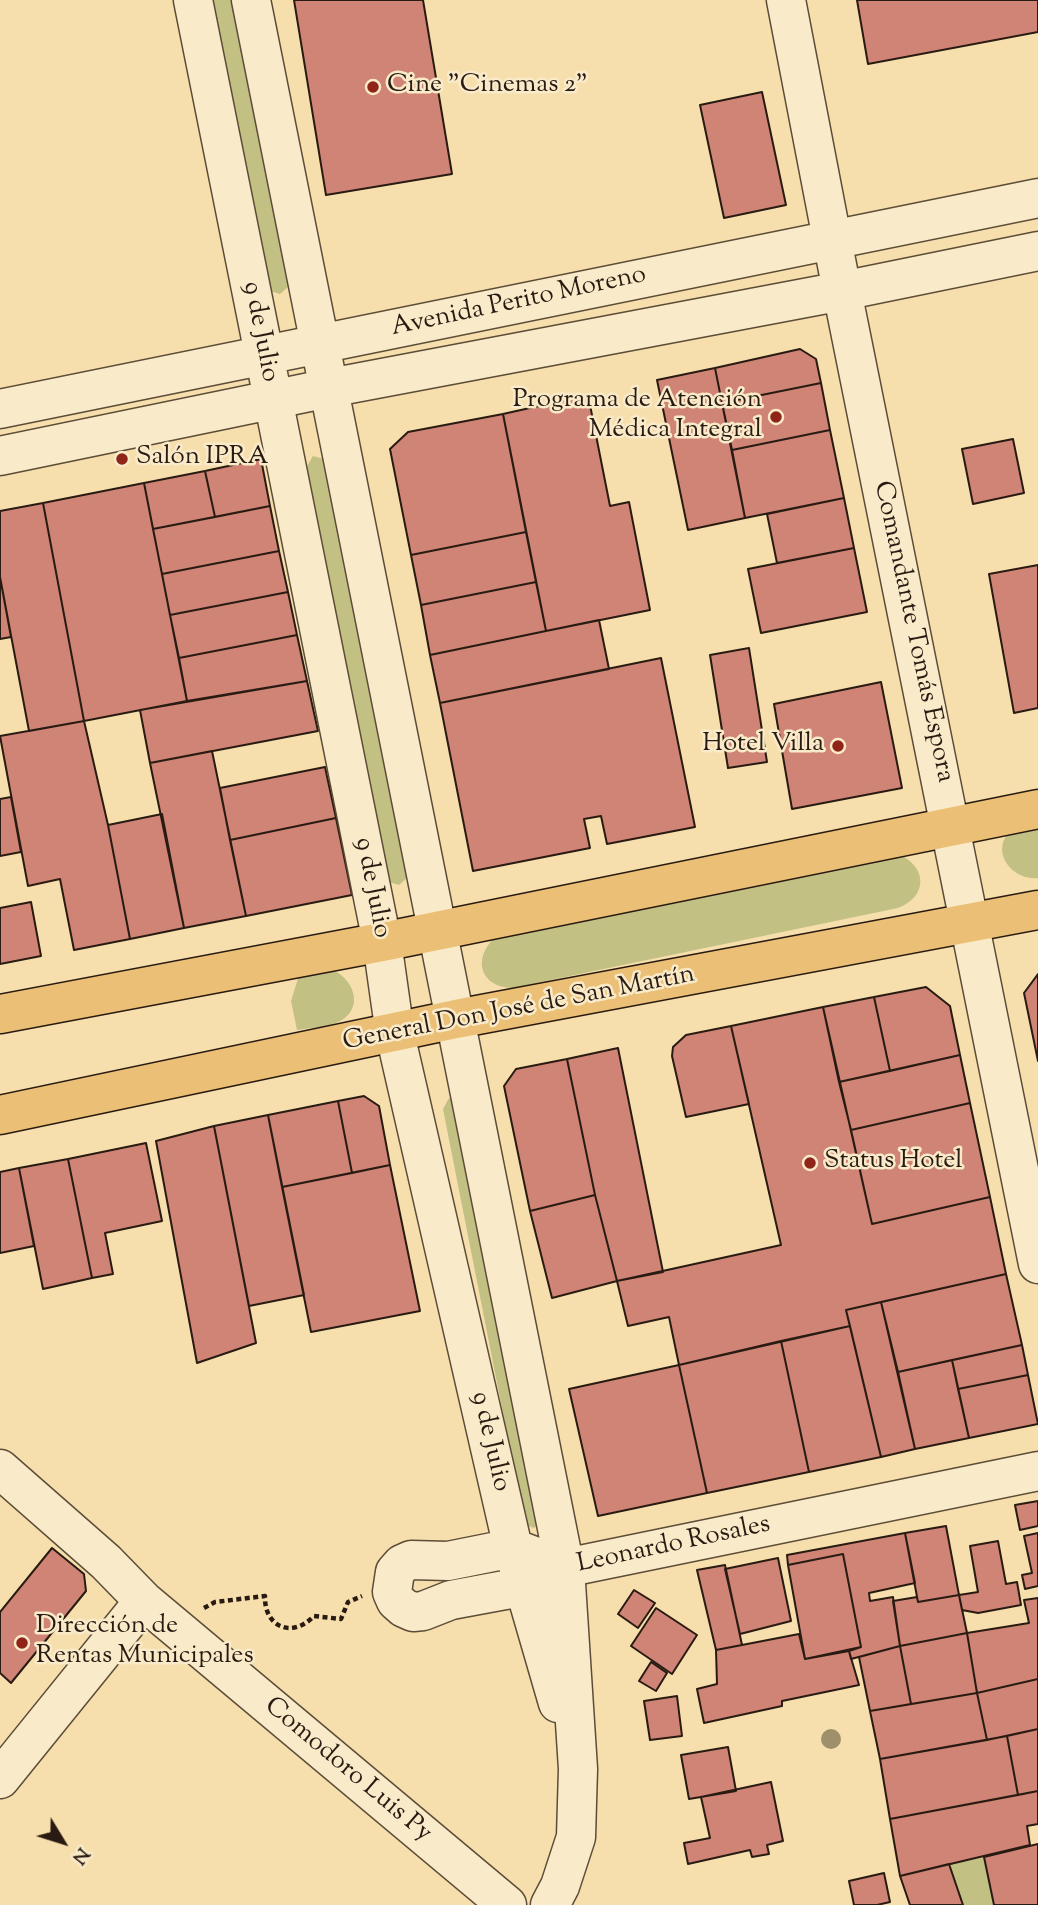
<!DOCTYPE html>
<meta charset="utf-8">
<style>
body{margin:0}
#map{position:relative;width:1038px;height:1905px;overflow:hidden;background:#f6dfac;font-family:"Sorts Mill Goudy",serif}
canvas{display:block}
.north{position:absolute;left:28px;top:1807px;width:70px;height:70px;-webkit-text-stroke:5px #f9eac9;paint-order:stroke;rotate:128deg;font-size:19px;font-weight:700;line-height:28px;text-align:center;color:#291b12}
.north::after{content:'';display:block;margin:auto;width:24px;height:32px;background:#291b12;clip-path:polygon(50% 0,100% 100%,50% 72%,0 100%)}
</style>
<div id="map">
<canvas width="1038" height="1905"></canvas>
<div class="north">N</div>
</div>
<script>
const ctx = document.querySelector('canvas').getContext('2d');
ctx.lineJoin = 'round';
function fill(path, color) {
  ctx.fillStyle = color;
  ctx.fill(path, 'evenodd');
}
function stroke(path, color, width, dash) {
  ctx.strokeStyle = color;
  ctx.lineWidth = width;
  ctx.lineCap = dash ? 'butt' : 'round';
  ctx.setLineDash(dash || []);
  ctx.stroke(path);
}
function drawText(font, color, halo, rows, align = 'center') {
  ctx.font = font + ' "Sorts Mill Goudy",serif';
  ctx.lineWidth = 5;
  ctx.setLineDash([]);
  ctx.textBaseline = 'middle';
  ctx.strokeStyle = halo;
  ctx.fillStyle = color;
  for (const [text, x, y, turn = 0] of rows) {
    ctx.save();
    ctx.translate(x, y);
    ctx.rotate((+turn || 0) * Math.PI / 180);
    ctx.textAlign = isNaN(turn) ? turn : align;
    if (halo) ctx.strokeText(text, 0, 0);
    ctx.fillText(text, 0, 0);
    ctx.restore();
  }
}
const green = new Path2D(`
 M213 0H233L288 287 280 294 270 291Z
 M313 456 328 460 407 878 399 885 389 882 307 466Z
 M1038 822V878C1008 881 987 844 1016 828 1023 825 1031 824 1038 822Z
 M900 855C928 868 927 897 898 908L512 988C481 987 472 960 494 938Z
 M333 970C353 979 364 1006 342 1020 330 1027 311 1028 297 1030L291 1001 299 975Z
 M449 1098 463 1103 542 1521 534 1528 525 1525 443 1109Z
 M984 1857 994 1905H963L949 1864Z`);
const building = new Path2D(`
 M294 0H423L452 174 326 195Z
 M857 0H1038V32L868 64Z
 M762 92 786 205 724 218 700 105Z
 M800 349 816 359 821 383 722 403 715 368Z
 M715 368 745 518 688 530 657 380Z
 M821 383 830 430 732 450 722 403Z
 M588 395 610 506 629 502 650 610 546 631 503 414Z
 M503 414 526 532 411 555 390 449 408 432Z
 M830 430 844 498 745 518 732 450Z
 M1013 439 1024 493 973 504 962 449Z
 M261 459 270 506 215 517 205 471Z
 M205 471 215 517 153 529 144 483Z
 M144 483 187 701 84 721 43 503Z
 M844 498 854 548 777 563 767 514Z
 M43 503 84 721 29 731 0 577V511Z
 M270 506 279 551 162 574 153 529Z
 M526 532 536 582 421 605 411 555Z
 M854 548 867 612 761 633 748 569Z
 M279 551 288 592 170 615 162 574Z
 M1038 565V708L1014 713 989 574Z
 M0 577 11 637 0 639Z
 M536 582 546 631 430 655 421 605Z
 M288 592 297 635 179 658 170 615Z
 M599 620 609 669 440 703 430 655Z
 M297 635 307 681 187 701 179 658Z
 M749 648 767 762 728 768 710 655Z
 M661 658 695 827 607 844 601 816 584 819 590 848 473 871 440 703Z
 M307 681 318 731 150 763 140 710Z
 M881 682 902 788 792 809 774 704Z
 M84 721 108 825 130 939 74 950 60 879 28 886 0 736Z
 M212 751 246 916 184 928 150 763Z
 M325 767 336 818 230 840 220 788Z
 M11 797 21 852 0 856V799Z
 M162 814 184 928 130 939 108 825Z
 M336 818 352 895 246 916 230 840Z
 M31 902 41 956 0 964V908Z
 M1038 974V1061L1024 993Z
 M926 987 950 1006 960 1055 890 1071 874 997Z
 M874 997 890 1071 839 1082 823 1007Z
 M823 1007 872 1224 990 1197 1006 1274 846 1310 850 1326 679 1365 669 1317 628 1326 617 1281 781 1245 731 1026Z
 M731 1026 749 1104 686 1117 672 1056 673 1047 686 1035Z
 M618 1048 663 1272 617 1281 595 1195 567 1059Z
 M960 1055 970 1103 851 1130 839 1082Z
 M567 1059 595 1195 530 1211 504 1086 516 1069Z
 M364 1096 379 1106 390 1165 352 1173 338 1101Z
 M338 1101 352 1173 282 1187 268 1115Z
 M970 1103 990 1197 872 1224 851 1130Z
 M268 1115 304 1295 249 1306 214 1126Z
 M214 1126 256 1343 197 1363 156 1141Z
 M146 1143 162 1221 105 1233 113 1274 92 1278 68 1159Z
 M68 1159 92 1278 43 1289 19 1168Z
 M390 1165 420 1311 311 1332 282 1187Z
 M19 1168 34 1246 0 1253V1172Z
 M595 1195 617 1281 552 1298 530 1211Z
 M1006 1274 1022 1345 898 1372 881 1302Z
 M881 1302 915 1449 881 1457 846 1310Z
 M850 1326 881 1457 809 1472 781 1341Z
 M781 1341 809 1472 707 1493 679 1365Z
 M1022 1345 1028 1375 958 1389 952 1360Z
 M952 1360 969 1438 915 1449 898 1372Z
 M679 1365 707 1493 598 1516 569 1389Z
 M1028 1375 1038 1424 969 1438 958 1389Z
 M1038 1501V1526L1020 1530 1015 1505Z
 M946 1526 959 1595 918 1602 905 1533Z
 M905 1533 915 1583 869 1593 870 1601 893 1597 900 1646 851 1659 849 1651 861 1647 843 1554 788 1565 787 1555Z
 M1038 1533V1586L1025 1589 1022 1575 1032 1573 1024 1536Z
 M998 1541 1006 1584 1017 1582 1021 1605 978 1613 962 1610 959 1595 978 1592 970 1546Z
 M52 1548 84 1574 86 1591 11 1683 0 1673V1612Z
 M843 1554 861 1647 805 1659 788 1565Z
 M778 1558 791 1621 740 1634 725 1569Z
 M725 1565 742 1645 716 1650 697 1570Z
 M634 1590 655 1603 638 1628 618 1614Z
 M959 1595 967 1633 900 1646 893 1601 917 1597 918 1602Z
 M1038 1598V1679L977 1693 967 1633 1029 1623 1024 1600Z
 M656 1608 697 1635 672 1674 631 1646Z
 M967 1633 977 1693 911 1704 900 1646Z
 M799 1634 805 1659 849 1651 859 1685 782 1701V1706L704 1723 697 1689 717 1684 716 1650Z
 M900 1646 911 1704 870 1711 859 1657Z
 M651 1662 667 1673 656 1691 639 1681Z
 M1038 1679V1729L987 1740 977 1693Z
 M977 1693 987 1740 880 1759 870 1711Z
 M677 1696 682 1736 650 1740 644 1701Z
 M1038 1729V1791L1018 1795 1007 1736Z
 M1007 1736 1018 1795 890 1819 880 1759Z
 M728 1747 736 1791 689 1799 681 1755Z
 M771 1782 783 1841 767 1845 769 1854 752 1857 750 1850 688 1864 684 1843 710 1838 701 1797Z
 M1038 1791V1824L1027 1826 1030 1845 900 1876 890 1819Z
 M1038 1844V1905H994L984 1857Z
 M949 1864 963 1905H910L900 1876Z
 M884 1873 890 1902 877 1905H854L849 1881Z`);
const path = new Path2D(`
 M204 1608 215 1602 265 1596C264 1627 292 1639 314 1616L341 1619 348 1602 362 1596`);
const minor = new Path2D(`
 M193 0 382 942 395 1034 513 1548 558 1703
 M251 0 565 1568 578 1769 576 1837 560 1886 550 1905
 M786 0 842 291 1038 1264
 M0 409 1038 198
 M0 456 329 388 842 291 1038 251
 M0 1469 106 1562 144 1601 507 1905
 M548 1582 451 1600 423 1611 413 1612 404 1608 396 1601 392 1592 395 1572 402 1564 411 1560 448 1561 513 1548 565 1568 1038 1471
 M0 1779 144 1601`);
const major = new Path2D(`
 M0 1014 382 942 1038 809
 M0 1115 456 1019 1038 910`);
const trees = [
 [831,1739]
];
const markers = [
 [373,87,7,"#8f2418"],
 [776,417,7,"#8f2418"],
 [122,459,7,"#8f2418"],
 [838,746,7,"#8f2418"],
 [810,1163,7,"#8f2418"],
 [22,1643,7,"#8f2418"]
];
const poiNames = [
 ["Cine \"Cinemas 2\"",387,87],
 ["Programa de Atención",762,402,"right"],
 ["Médica Integral",762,432,"right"],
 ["Salón IPRA",136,459],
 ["Hotel Villa",824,746,"right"],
 ["Status Hotel",824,1163],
 ["Dirección de",36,1628],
 ["Rentas Municipales",36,1658]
];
const streetNames = [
 ["Avenida Perito Moreno",519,303,-12],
 ["9 de Julio",259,332,79],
 ["Comandante Tomás Espora",912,632,78],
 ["9 de Julio",371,888,79],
 ["General Don José de San Martín",519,1010,-11],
 ["9 de Julio",489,1442,77],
 ["Leonardo Rosales",674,1546,-12],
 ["Comodoro Luis Py",347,1771,40]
];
fill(green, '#c3c084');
fill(building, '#cf8476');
stroke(building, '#291b12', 2);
stroke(minor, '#5c4c38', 41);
stroke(major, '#291b12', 41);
stroke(path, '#291b12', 4.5, [5, 3.5]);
stroke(minor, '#f9eac9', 38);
stroke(major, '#ebc076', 38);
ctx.fillStyle = '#9f8f6a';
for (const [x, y] of trees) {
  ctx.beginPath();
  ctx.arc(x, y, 10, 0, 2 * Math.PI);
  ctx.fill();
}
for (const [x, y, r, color] of markers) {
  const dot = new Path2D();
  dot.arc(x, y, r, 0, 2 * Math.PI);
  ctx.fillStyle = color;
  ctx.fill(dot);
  stroke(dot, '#f9eac9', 2.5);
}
drawText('26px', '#291b12', '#f9eac9', poiNames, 'left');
drawText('26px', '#291b12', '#f9eac9', streetNames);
</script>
